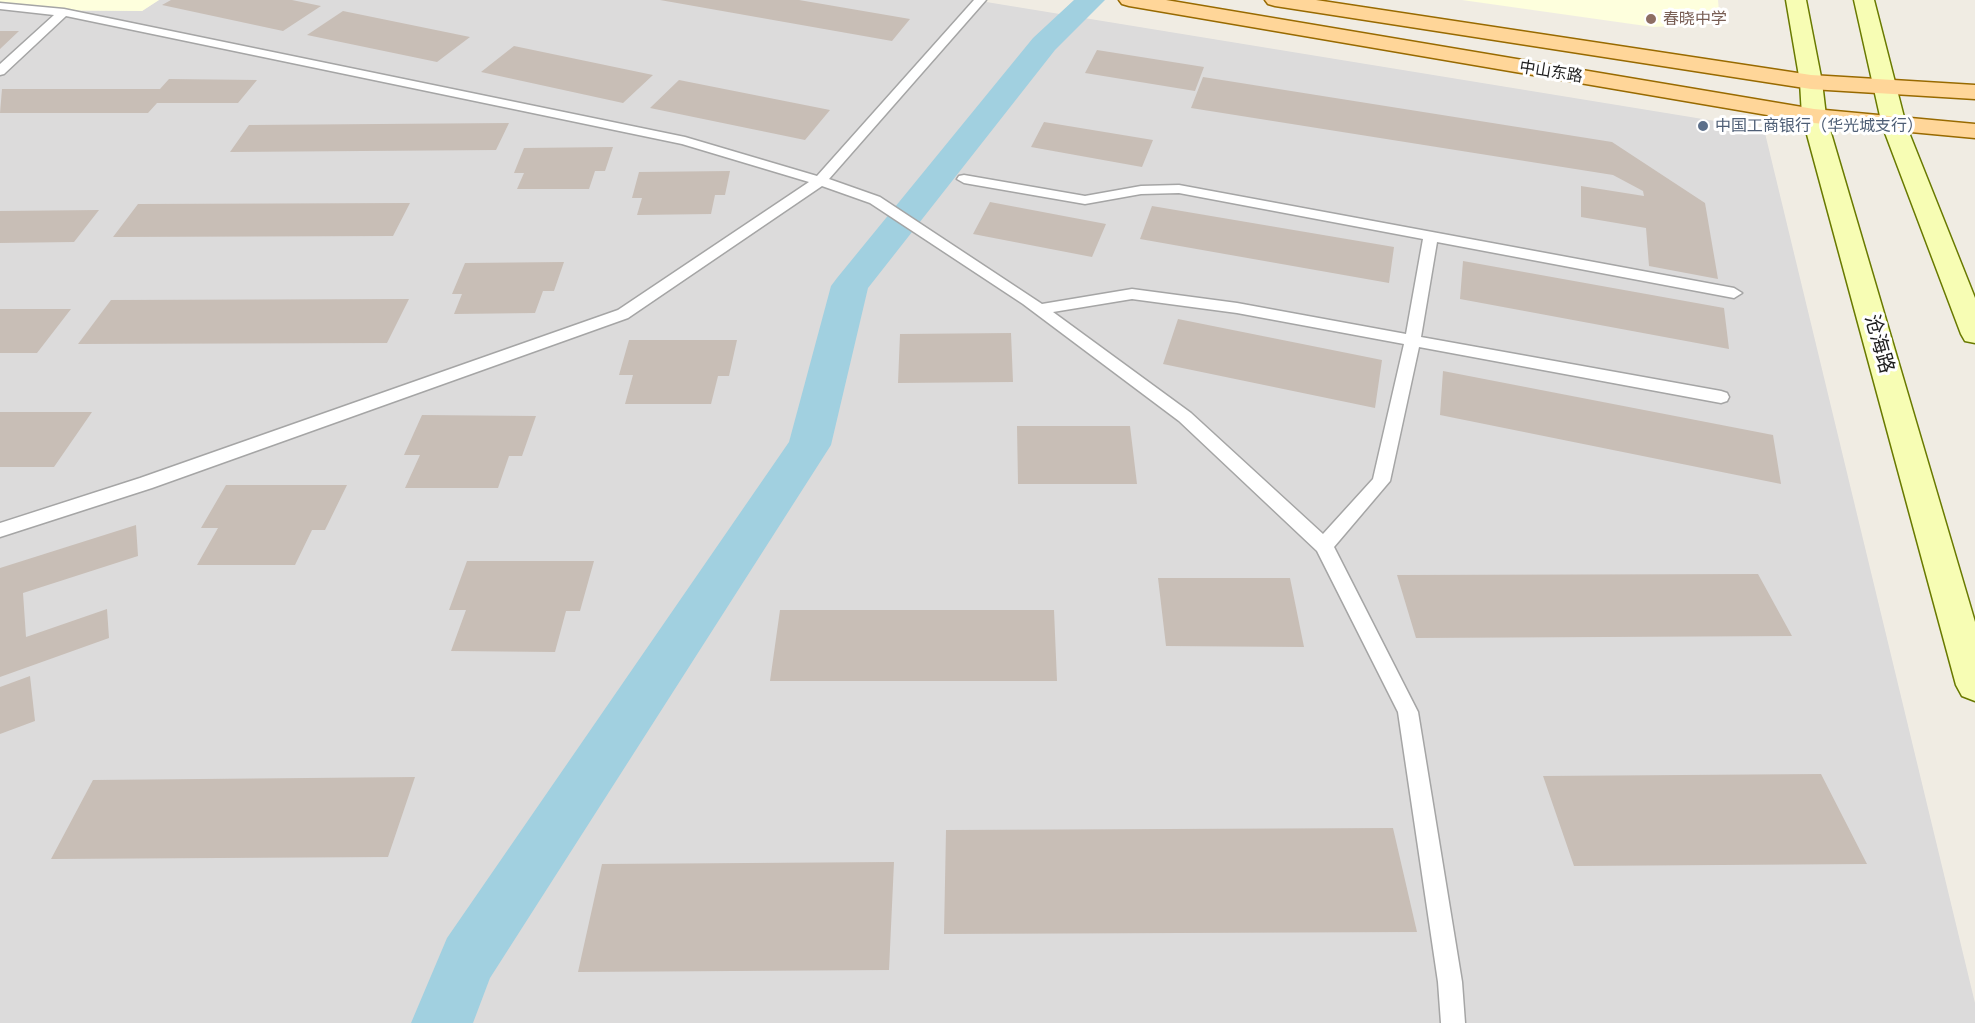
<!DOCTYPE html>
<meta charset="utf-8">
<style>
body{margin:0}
canvas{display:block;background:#f0ece3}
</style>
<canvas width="1975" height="1023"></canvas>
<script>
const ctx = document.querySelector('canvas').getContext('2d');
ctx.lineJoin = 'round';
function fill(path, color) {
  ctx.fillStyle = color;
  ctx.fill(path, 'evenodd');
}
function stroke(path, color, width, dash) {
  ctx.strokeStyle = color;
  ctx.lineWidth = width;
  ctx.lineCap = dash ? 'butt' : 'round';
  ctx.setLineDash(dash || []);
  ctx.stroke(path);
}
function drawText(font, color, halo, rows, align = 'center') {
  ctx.font = font + ' Montserrat,"Noto Sans SC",sans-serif';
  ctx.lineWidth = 6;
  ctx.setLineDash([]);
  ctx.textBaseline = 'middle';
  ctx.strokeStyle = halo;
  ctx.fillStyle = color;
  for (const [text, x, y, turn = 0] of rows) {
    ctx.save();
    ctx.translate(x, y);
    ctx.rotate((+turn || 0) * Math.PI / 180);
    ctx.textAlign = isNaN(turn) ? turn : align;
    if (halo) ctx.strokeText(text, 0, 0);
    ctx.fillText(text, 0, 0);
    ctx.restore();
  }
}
const residential = new Path2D(`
 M159 0H974L1764 129 1975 1003V1023H0V10L142 11Z`);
const education = new Path2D(`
 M0 0H159L142 11 0 10Z
 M1462 0H1718L1719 12 1696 25 1653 27Z`);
const canal = new Path2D(`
 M1074 0H1105L1055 50 868 288 831 445 490 978 473 1023H411L447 938 789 442 831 286 837 278 1033 38Z`);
const building = new Path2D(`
 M171 0H292L321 6 283 31 162 5Z
 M660 0H799L910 19 892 41Z
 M343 11 470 37 437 62 307 35Z
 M0 31H19L0 49Z
 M514 46 653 75 623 103 481 72Z
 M1097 50 1204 67 1195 91 1085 73Z
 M1203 77 1612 142 1705 203 1718 279 1649 266 1646 228 1581 217V186L1644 196 1643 191 1613 175 1191 108Z
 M169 79 257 80 238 103H157L148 113H0L2 89H160Z
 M679 80 830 110 805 140 650 108Z
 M1044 122 1153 140 1142 167 1031 147Z
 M509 123 496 150 230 152 249 125Z
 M613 147 605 171H595L589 189H517L524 173H514L524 148Z
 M730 171 725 195H715L711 214 637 215 642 198H632L639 172Z
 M990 202 1106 224 1092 257 973 234Z
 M410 203 393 236 113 237 138 204Z
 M1152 206 1394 247 1389 283 1140 239Z
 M99 210 74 242 0 243V211Z
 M1463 261 1724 308 1729 349 1460 299Z
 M564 262 554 291H543L535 313 454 314 462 294H452L465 263Z
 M409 299 387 343 78 344 111 300Z
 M0 309H71L37 353H0Z
 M1178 319 1382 360 1375 408 1163 364Z
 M1011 333 1013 382 898 383 900 334Z
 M629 340H737L729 376H718L711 404H625L633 375H619Z
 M1443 371 1773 435 1781 484 1440 415Z
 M0 412H92L54 467H0Z
 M422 415 536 416 522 456H509L498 488H405L420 455H404Z
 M1017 426H1130L1137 484H1018Z
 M226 485H347L325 530H312L295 565H197L218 528H201Z
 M136 525 138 556 23 593 26 637 107 609 109 638 0 677V568Z
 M467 561H594L580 611H566L555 652 451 651 466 610H449Z
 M1758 574 1792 636 1416 638 1397 575Z
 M1158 578H1290L1304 647 1166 646Z
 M780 610H1054L1057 681H770Z
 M30 676 35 721 0 734V687Z
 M1821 774 1867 864 1574 866 1543 776Z
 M415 777 388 857 51 859 93 780Z
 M1393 828 1417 932 944 934 946 830Z
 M894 862 889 970 578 972 602 864Z`);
const service = new Path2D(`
 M974 0H986L829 179 880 197 1042 304 1132 289 1237 303 1406 334 1423 239 1179 193 1141 194 1085 204 964 183 957 179 959 176 964 175 1085 196 1141 186 1179 185 1734 288 1742 293 1734 298 1437 242 1421 337 1721 391 1727 393 1729 397 1727 401 1721 403 1419 347 1390 481 1334 547 1418 712 1462 982 1465 1023H1441L1438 982 1398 712 1317 551 1179 421 1023 304 870 203 822 186 628 318 152 488 0 537V523L140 478 618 310 809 182 682 144 66 16 4 74 0 75V64L54 15 0 9V3L64 9 685 137 817 176ZM1132 299 1237 313 1404 344 1373 479 1323 534 1191 413 1053 312Z`);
const secondary = new Path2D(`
 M1786 0H1806L1822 82 1826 116 1975 622V701L1962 696 1956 685 1802 116 1800 82Z
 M1854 0H1874L1906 125 1975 298V343L1965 341 1961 334 1882 125Z`);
const primary = new Path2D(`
 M1119 0H1166L1814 109 1975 124V138L1814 123 1129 6 1122 4Z
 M1265 0H1316L1811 75 1975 85V99L1811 89 1275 6 1268 4Z`);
const markers = [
 [1651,19,6,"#8d6e63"],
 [1703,126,6,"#5c6f8a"]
];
const farEducationnames = [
 ["春晓中学",1663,19]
];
const farStreetnames = [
 ["中山东路",1551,72,9]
];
const farServicenames = [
 ["中国工商银行（华光城支行）",1715,126]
];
const streetNames = [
 ["沧海路",1879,344,74]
];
fill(residential, '#dcdbdb');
fill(education, '#feffdd');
fill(canal, '#a1d0e0');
fill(building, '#c8beb6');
stroke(service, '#a5a5a5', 3);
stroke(secondary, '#697a00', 3);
stroke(primary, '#986a00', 3);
fill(service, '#fff');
fill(secondary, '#f7fdb4');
fill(primary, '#ffd699');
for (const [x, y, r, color] of markers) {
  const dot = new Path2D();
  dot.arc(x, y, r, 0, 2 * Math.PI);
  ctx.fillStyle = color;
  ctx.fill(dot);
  stroke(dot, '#fff', 2);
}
drawText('16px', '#785e54', '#fff', farEducationnames, 'left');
drawText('16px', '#1e1e1e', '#fff', farStreetnames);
drawText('16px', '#4e5e75', '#fff', farServicenames, 'left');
drawText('20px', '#1e1e1e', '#fff', streetNames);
</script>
